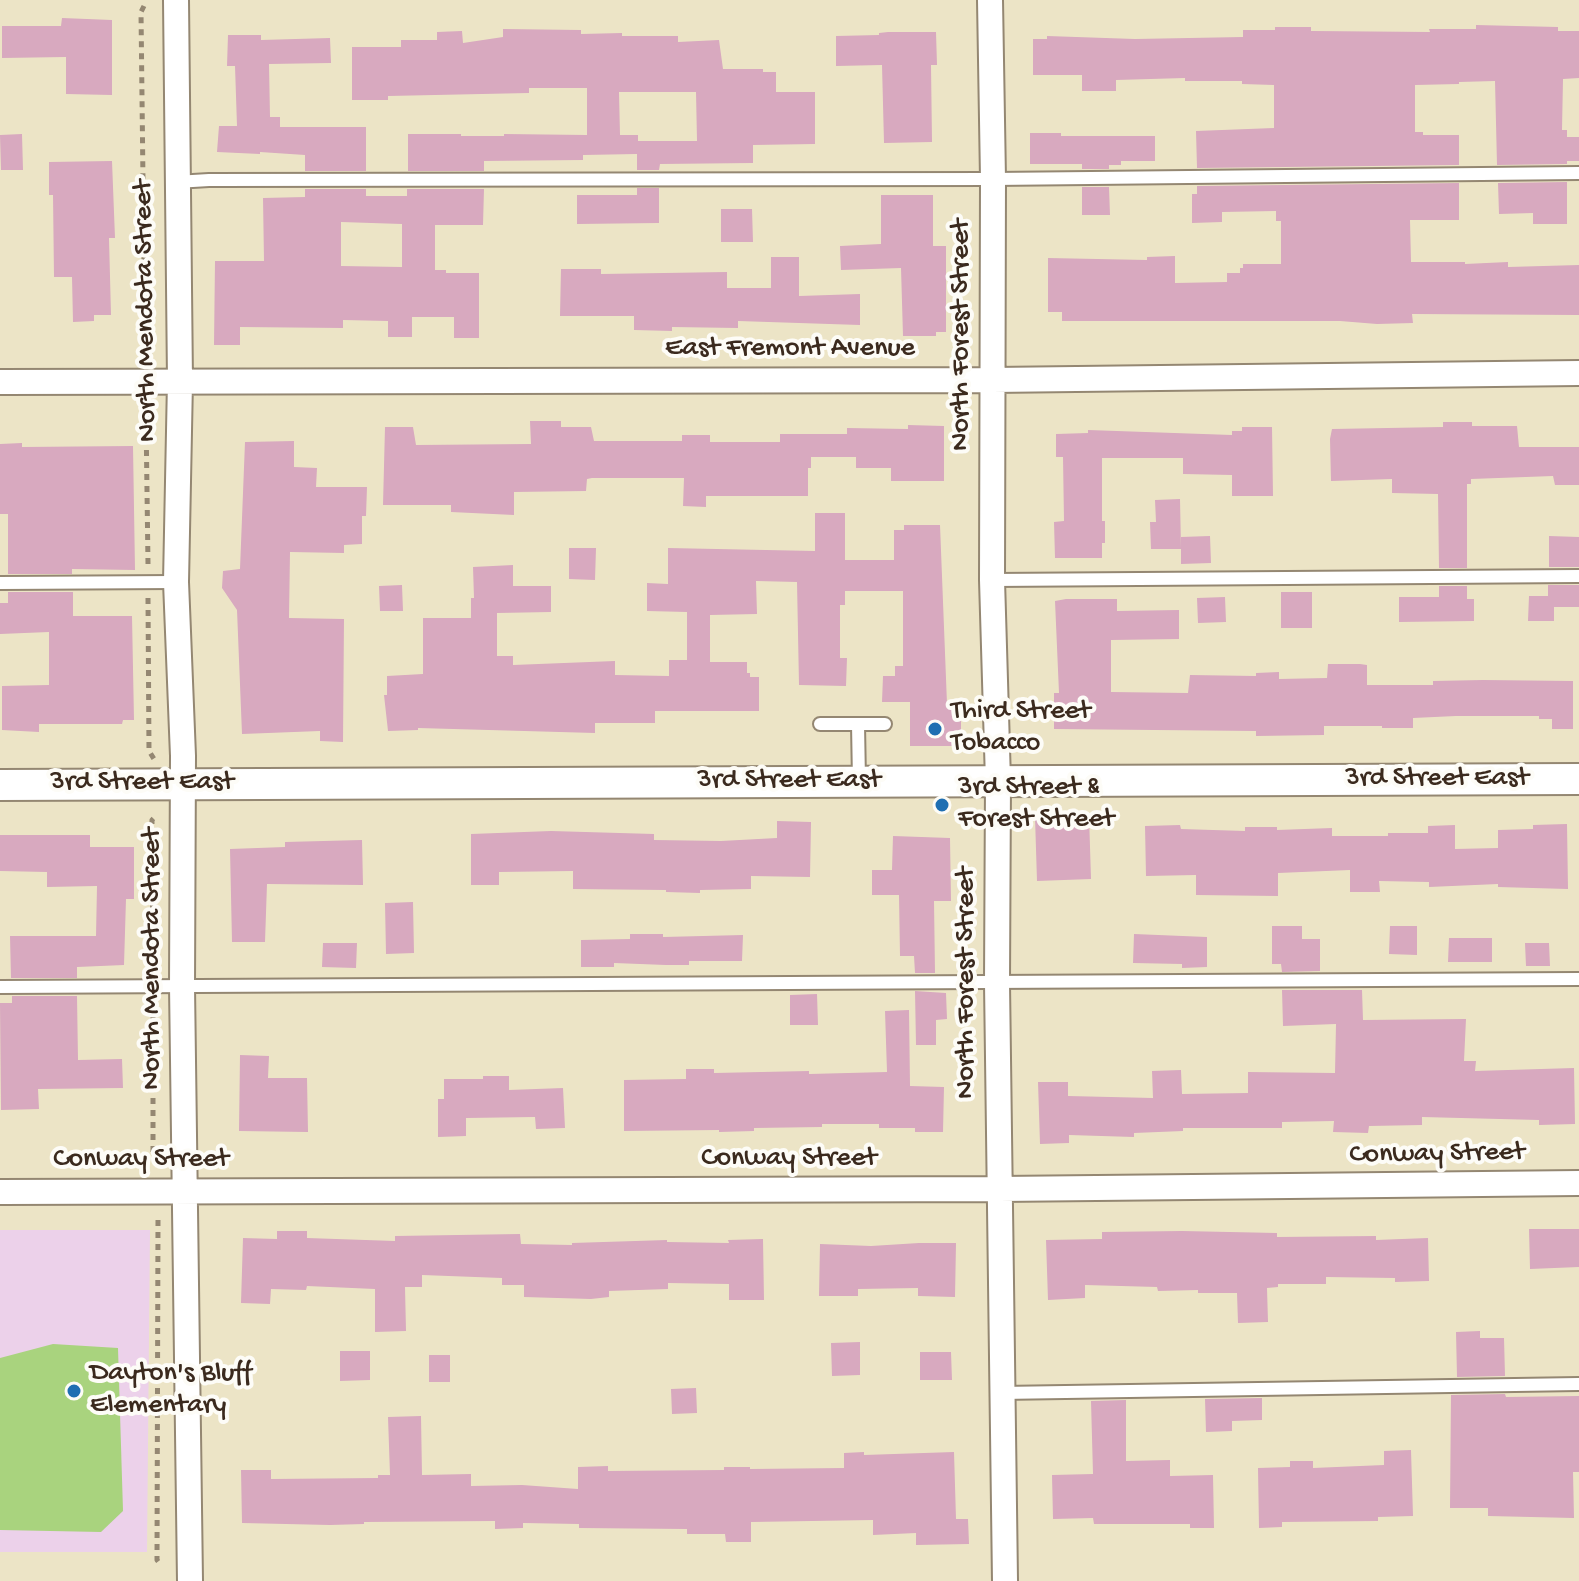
<!DOCTYPE html>
<style>
body{margin:0}
canvas{display:block;background:#ece4c6}
</style>
<canvas width="1579" height="1581"></canvas>
<script>
const ctx = document.querySelector('canvas').getContext('2d');
ctx.lineJoin = 'round';
function fill(path, color) {
  ctx.fillStyle = color;
  ctx.fill(path, 'evenodd');
}
function stroke(path, color, width, dash) {
  ctx.strokeStyle = color;
  ctx.lineWidth = width;
  ctx.lineCap = dash ? 'butt' : 'round';
  ctx.setLineDash(dash || []);
  ctx.stroke(path);
}
function drawText(font, color, halo, rows, align = 'center') {
  ctx.font = font + ' "Gochi Hand",sans-serif';
  ctx.lineWidth = 8;
  ctx.setLineDash([]);
  ctx.textBaseline = 'middle';
  ctx.strokeStyle = halo;
  ctx.fillStyle = color;
  for (const [text, x, y, turn = 0] of rows) {
    ctx.save();
    ctx.translate(x, y);
    ctx.rotate((+turn || 0) * Math.PI / 180);
    ctx.textAlign = isNaN(turn) ? turn : align;
    if (halo) ctx.strokeText(text, 0, 0);
    ctx.fillText(text, 0, 0);
    ctx.restore();
  }
}
const built = new Path2D(`
 M0 1230H150L147 1552H0Z`);
const green = new Path2D(`
 M53 1344 118 1348 123 1511 101 1532 0 1530V1358Z`);
const building = new Path2D(`
 M62 18 112 20V95L66 94V57L2 58V26H61Z
 M1476 25 1558 27V31H1579V78L1563 79 1562 130H1567V137H1579V161H1567V164L1497 165 1495 81 1459 82V84L1415 85V132H1423V135H1459V165L1197 168 1196 131 1274 128V85L1242 84V81H1185V78L1116 80V91H1082V75H1033V39H1047V36L1135 39 1243 37V30H1275V27H1311V31L1430 32 1429 29H1476Z
 M503 29 581 30V34L622 33V36H678V42L719 40 723 69H763V72H776V92H815V144L753 145V163L660 164 659 170H637V154L583 155V160L484 161V171H408V134H461V136H504V134L587 135V88H529V93L388 96V100H352V47H401V40H437V32L462 31 463 43 503 37ZM619 92H696L697 141H638V135H620Z
 M888 32H936L937 65H931L932 142 884 143 882 65 836 66V36L879 35V33Z
 M228 35H261V40L330 38 331 63 269 64 270 117H280V127H366V171H305V155L260 152V154L217 152 219 126H237L235 66H227Z
 M1030 133H1061V136H1155V161H1121V165H1109V169H1082V164H1030Z
 M22 134 23 170H1L0 135Z
 M112 161 115 238H109L111 315H94V321L73 322 72 277H54L53 195H49V162Z
 M1567 182V224H1533V213L1499 214 1498 183Z
 M1459 183V220H1410L1411 262H1465V264L1508 262V267L1579 265V315L1412 314 1413 323 1377 324 1340 321H1062V312H1048V258L1147 260V257L1175 256V283L1227 282V273H1240V268H1243V264H1281V221H1276V211L1222 212V222L1192 223V194H1197V186Z
 M1082 187H1109L1110 215H1082Z
 M637 188H659V223L577 224V195H637Z
 M305 189H366V196H407V189H484L483 225H435V270H446V273H479V338H454V317H412V337H388V321L343 320V328L240 327V345H214L215 261H264L263 198 305 197ZM341 222 402 224V267L341 266Z
 M881 195H933V246H946V332H936V336H903L901 268 841 270 840 246 881 244Z
 M721 209H752L753 242H721Z
 M771 257H799V296L860 294V325L738 321V328L672 327V331L634 330V316H560L561 269H601V274L727 272V288H771Z
 M530 421H561V427H591L594 441H682V435H710V442H780V434H847V428L908 429V425L944 426V481H891V468H856V457H811V468H808V496H706V507L683 506 684 478H592L587 479 586 491 514 492V515L451 512V505H383L385 427H413L416 445 531 444Z
 M1443 422H1472V426H1517L1519 447H1579V485H1555L1553 476 1471 479V484H1467V568H1439L1438 494 1392 493V479L1331 481 1330 439 1332 429 1443 427Z
 M1242 427H1272L1273 496H1232V475L1183 474V458H1102V521H1105V543H1102V558H1055L1054 522 1064 521 1063 457H1056V434L1088 433V430L1232 435V431H1242Z
 M294 441V467L317 468 316 487H367L366 516H362V544L344 545V553L290 552 289 618 344 619 343 742 320 741V731L242 734 237 610 222 588 223 571 240 569 245 442Z
 M22 443V447L133 446 135 570 72 569V574H8V514H0V444Z
 M1180 499 1181 549H1151L1150 522H1156L1155 500Z
 M815 513H845V560H894V530H904V525H940L947 704H961V746H910V702H882L883 676H895V666H903V591H845V605H840V658H847L846 686 799 685 797 582 756 581 757 614 710 615V662H747V673H750V677H759V711H655V723H595V733L418 728V730L388 731 384 695H387V676L423 674V618H471V598H474L473 567 513 565V586H551V612L497 613V656H513V665L615 661V675L669 676V660H687V612L647 611V583L668 584V548L815 551Z
 M1210 536 1211 563 1181 564V537Z
 M1549 536 1579 537V567H1549Z
 M569 548H596L595 580 569 579Z
 M402 585 403 611H380L379 586Z
 M1548 585H1579V607H1554V621H1528L1529 596H1548Z
 M1439 586H1467V599H1474V621L1399 622V597H1439Z
 M8 592H73V616H132L134 720H123L122 724H39V732L2 730V686L49 685V632L0 634V603H8Z
 M1281 592H1312V628H1281Z
 M1225 597 1226 622 1198 623 1197 598Z
 M1066 599H1117V611L1179 610V639L1111 640V692L1188 693 1190 675 1256 676V673L1279 672V679L1327 678 1328 664H1360L1367 665V685H1433V681L1483 680 1573 681V729H1552V719H1539V716H1456L1413 718V728H1382V726H1324V735L1256 736V731L1054 729V693H1059L1055 601Z
 M1089 815 1091 879 1037 881 1035 817Z
 M777 821 811 822 810 877 751 876V889L700 890V893L666 892V890L573 889V871L499 872V885H471V834L551 831 654 834V840L721 841 777 838Z
 M1567 824 1568 889 1498 887V884L1429 887V882L1379 881 1380 892H1350V870L1278 873V896L1196 895V875L1146 876 1145 826 1180 825 1181 829 1245 831V827H1277V830L1332 828V836H1388V833H1428V826L1455 825V849L1498 848V830L1533 829V825Z
 M0 835H90V847H134V899H126L124 965 77 967V978H11L10 936H96L97 886 47 887V872L0 871Z
 M893 836 950 838 951 901H934L935 973H915L914 956H900L899 895H872V870H892Z
 M362 840 363 885 267 884 265 942H232L230 849 285 847V842Z
 M413 902 414 953 386 954 385 903Z
 M1272 926H1302V939H1320V971L1282 972 1281 964H1272Z
 M1390 926H1417V955L1389 954Z
 M630 934H663V937L743 935 742 961H689V965H666L614 963V967H581V940L630 939Z
 M1134 934 1207 937V967L1182 968V964L1133 963Z
 M1449 938H1492V962H1448Z
 M323 943H357L356 968 322 967Z
 M1525 943H1549L1550 966H1526Z
 M1282 990H1362L1363 1020 1466 1019 1464 1061H1476L1475 1071 1574 1068 1575 1124 1539 1125V1120L1422 1117V1125L1369 1126 1368 1133 1333 1132 1334 1121 1282 1122V1128H1183V1131L1134 1133V1137L1069 1135V1143L1040 1144 1038 1082H1068V1096L1153 1098 1152 1071 1181 1070 1182 1094 1248 1093V1072L1335 1073 1336 1024 1283 1026Z
 M915 991 946 993 947 1019 936 1020V1045H916Z
 M817 994 818 1025H790V995Z
 M12 996H77L78 1060 122 1059 123 1088 38 1089 39 1109 1 1110 0 1003H12Z
 M909 1010 910 1086 944 1087 943 1132H915V1128H879V1124H822V1127L754 1128V1131L719 1132V1130L624 1131V1080L686 1079V1069H714V1073L809 1071V1074L887 1072 885 1011Z
 M240 1055 269 1056 268 1078H307L308 1132 239 1131Z
 M483 1076H509V1090L563 1088 565 1128 536 1129 535 1117 466 1118V1136L438 1137V1099H444V1079H483Z
 M1529 1229H1579V1267L1530 1269Z
 M277 1231H307V1238L395 1241V1236L520 1234 521 1244 572 1245V1243L667 1240V1242L729 1243 728 1240 763 1239 764 1300H729V1284L668 1283V1289L609 1291V1297L591 1299 524 1297V1285H502V1278L422 1275V1287H405L406 1331 375 1332V1289L307 1286 306 1290 271 1289 270 1304 241 1303 243 1238 277 1239Z
 M1182 1231 1277 1233V1237L1376 1236V1240L1428 1238 1429 1281 1395 1282V1278L1326 1277V1284H1278V1287L1267 1288 1268 1322 1238 1323 1237 1293H1198V1290L1158 1291 1157 1287 1085 1285V1298L1048 1300 1046 1240 1102 1239V1232Z
 M919 1243H956L955 1297 918 1296V1288L858 1289V1296H819L820 1244 871 1246Z
 M1480 1331V1338H1504L1505 1376 1457 1377 1456 1332Z
 M860 1342V1375L832 1376 831 1343Z
 M340 1351H370V1380L340 1381Z
 M920 1352H951L952 1380H920Z
 M429 1355H450V1382H429Z
 M696 1388 697 1413 672 1414 671 1389Z
 M1505 1394 1506 1397 1579 1396V1472H1573L1574 1518 1488 1516V1508H1450L1451 1395Z
 M1262 1398V1420L1232 1421V1431L1206 1432 1205 1399Z
 M1126 1400V1461L1170 1460V1476L1213 1475 1214 1528H1190V1524H1094L1093 1518 1053 1519 1052 1475 1093 1474 1091 1401Z
 M421 1416 422 1475 471 1474V1486L522 1485 578 1489V1467L608 1466V1471L724 1470V1467H750V1469L844 1468V1453L864 1452V1455L954 1452 956 1519H968L969 1544 916 1545V1533L873 1535V1520L751 1522V1542H726L725 1534H687V1529L579 1528V1524L523 1523V1528L495 1529V1521L364 1522V1524L330 1525 242 1523 241 1470H271V1479L378 1478V1475H390L388 1417Z
 M1411 1450 1413 1516 1378 1517V1521L1282 1522V1527L1259 1528 1258 1468 1290 1467V1461H1313V1468L1384 1465V1451Z`);
const path = new Path2D(`
 M144 6 141 12 145 350 151 355
 M148 564 146 417 154 409
 M148 598 149 751 154 759
 M153 968 152 820 156 816
 M153 1002V1158L157 1163
 M158 1220 157 1560 160 1564`);
const service = new Path2D(`
 M176 182 209 180 993 179 1579 173
 M992 580 1579 576
 M0 583 176 582
 M820 724H885
 M858 724 859 781
 M0 987 1579 979
 M1001 1393 1579 1384`);
const minor = new Path2D(`
 M176 0 180 381 176 582 183 756 182 986 190 1581
 M990 0 993 179 992 580 998 781 997 983 1005 1581
 M0 382 993 380 1579 373
 M0 1192 1000 1189 1579 1183`);
const tertiary = new Path2D(`
 M0 785 1579 779`);
const markers = [
 [935,729,8,"#1f6fb2"],
 [942,805,8,"#1f6fb2"],
 [74,1391,8,"#1f6fb2"]
];
const streetNames = [
 ["North Mendota Street",147,311,-91],
 ["North Forest Street",963,335,-90],
 ["East Fremont Avenue",790,350],
 ["3rd Street East",1437,780],
 ["3rd Street East",789,782],
 ["3rd Street East",142,784],
 ["North Mendota Street",154,959,-90],
 ["North Forest Street",968,983,-90],
 ["Conway Street",1437,1155,-1],
 ["Conway Street",789,1160],
 ["Conway Street",141,1161]
];
const poiNames = [
 ["Third Street",951,713],
 ["Tobacco",951,745],
 ["3rd Street &",958,789],
 ["Forest Street",958,821],
 ["Dayton's Bluff",90,1375],
 ["Elementary",90,1407]
];
fill(built, '#ecd1ea');
fill(green, '#a9d37e');
fill(building, '#d8a9bf');
stroke(service, '#948772', 16);
stroke(minor, '#948772', 28);
stroke(tertiary, '#948772', 34);
stroke(path, '#948772', 5, [6, 6]);
stroke(service, '#fff', 12);
stroke(minor, '#fff', 24);
stroke(tertiary, '#fff', 30);
for (const [x, y, r, color] of markers) {
  const dot = new Path2D();
  dot.arc(x, y, r, 0, 2 * Math.PI);
  ctx.fillStyle = color;
  ctx.fill(dot);
  stroke(dot, '#fdfcf7', 3);
}
drawText('28px', '#3b2a1e', '#fdfcf7', streetNames);
drawText('28px', '#3b2a1e', '#fdfcf7', poiNames, 'left');
</script>
